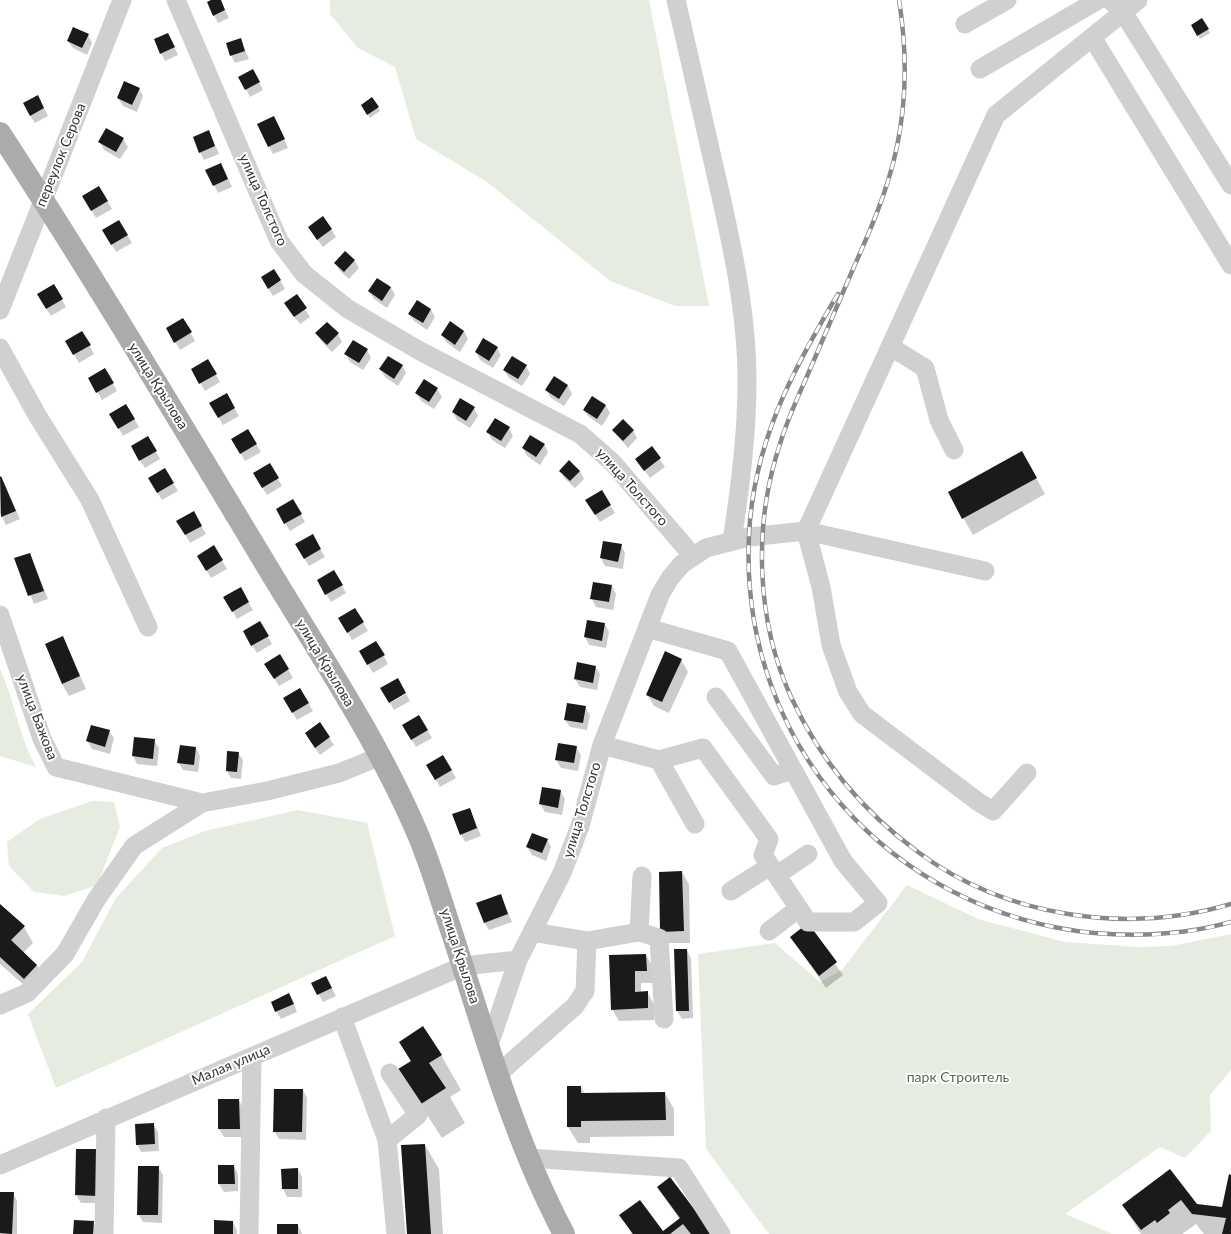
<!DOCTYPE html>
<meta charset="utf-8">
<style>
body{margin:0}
canvas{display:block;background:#fff}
</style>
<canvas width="1231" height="1234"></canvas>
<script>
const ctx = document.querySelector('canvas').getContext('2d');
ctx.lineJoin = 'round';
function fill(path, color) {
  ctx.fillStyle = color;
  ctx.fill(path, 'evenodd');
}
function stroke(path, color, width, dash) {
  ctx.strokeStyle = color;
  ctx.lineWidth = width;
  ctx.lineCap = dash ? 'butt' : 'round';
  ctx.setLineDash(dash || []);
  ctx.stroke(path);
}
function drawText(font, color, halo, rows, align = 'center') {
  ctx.font = font + ' Lato,sans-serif';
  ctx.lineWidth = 4;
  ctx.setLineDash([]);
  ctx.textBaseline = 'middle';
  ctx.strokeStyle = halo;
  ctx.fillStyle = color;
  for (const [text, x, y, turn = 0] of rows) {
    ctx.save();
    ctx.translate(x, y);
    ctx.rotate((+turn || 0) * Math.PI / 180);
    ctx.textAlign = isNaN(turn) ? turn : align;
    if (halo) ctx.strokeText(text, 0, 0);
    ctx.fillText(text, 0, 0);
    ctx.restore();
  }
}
const green = new Path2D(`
 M330 0H649L709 306H675L610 281 487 182 416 139 395 67 358 48 330 14Z
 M0 668C14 700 19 736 36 767L0 756Z
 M92 801 114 802 120 827 97 885 65 896 34 892 9 866 7 842 40 819Z
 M298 810 367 823 395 936 56 1088 28 1014 82 962 116 898 162 848 205 831Z
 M907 885 978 919 1065 942 1139 947 1171 946 1231 934V1070L1210 1095 1211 1131 1185 1158 1160 1147 1065 1214 1113 1234H769L706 1149 698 954 775 943 820 982 842 970Z`);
const shadow = new Path2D(`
 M214 0H220L229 18 218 23 214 15Z
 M1202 19 1210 33 1200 39 1192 25Z
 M88 35 92 43 87 55 73 48 68 41Z
 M240 39 249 59 235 63 231 55Z
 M172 42 178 55 165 61 161 53Z
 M257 78 263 90 250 97 246 89Z
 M139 89 143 96 137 112 123 106 118 98Z
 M372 99 380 111 370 118 364 109Z
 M42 104 48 116 35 123 30 115Z
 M278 125 288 148 273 154 269 147Z
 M209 131 219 154 204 160 200 152Z
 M123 139 128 147 120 159 104 150 100 142Z
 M207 170 225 172 232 187 218 193Z
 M99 187 112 209 96 218 83 196Z
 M119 221 132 243 116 252 104 230Z
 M331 229 336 237 323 247 314 235Z
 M354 260 359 268 349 279 340 271 335 263Z
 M274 270 285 289 273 296 262 278Z
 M54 286 66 307 51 316 38 295Z
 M391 287 395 295 387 308 374 299 369 292Z
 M296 296 310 317 300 324 290 311Z
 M418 301 431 310 435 317 427 330 414 321 409 314Z
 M183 319 195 341 180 350 167 328Z
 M464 331 468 339 460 352 447 343 442 335Z
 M82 332 94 354 79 363 66 341Z
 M317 333 338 334 342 342 332 352 321 341Z
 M497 348 501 355 493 368 480 360 476 352Z
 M367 350 371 358 363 370 350 362 346 354Z
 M208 360 220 382 205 391 192 369Z
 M402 365 406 373 398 386 385 377 380 369Z
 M526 366 530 374 522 386 509 378 504 370Z
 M105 369 117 391 102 400 89 378Z
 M554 377 568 386 572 394 564 406 551 398 546 390Z
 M437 389 442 397 434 409 421 401 416 393Z
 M226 394 239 416 223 425 211 403Z
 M126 405 139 427 123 436 111 414Z
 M606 406 610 413 602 426 589 417 584 410Z
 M474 408 478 416 470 428 457 420 453 412Z
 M509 428 513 436 505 448 492 440 488 432Z
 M613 430 633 431 637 438 628 448Z
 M248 431 261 452 245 461 233 440Z
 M148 438 160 459 145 468 132 447Z
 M544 444 548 452 540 465 527 456 523 448Z
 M652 448 665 467 650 478 636 459Z
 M1022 452 1045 494 973 535 949 493Z
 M569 462 580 471 584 479 575 488 565 479 561 471Z
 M270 465 282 486 267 495 254 474Z
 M165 470 178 491 162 500 149 479Z
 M1 477 20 519 6 525 0 513Z
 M293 501 305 522 290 531 277 510Z
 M610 505 615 513 600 522 591 508Z
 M193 512 206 534 190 543 178 521Z
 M312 536 325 557 309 566 296 545Z
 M621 545 625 553 623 569 605 566 601 558Z
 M214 547 227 569 211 578 198 556Z
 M30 554 48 599 34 604 16 559Z
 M334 571 346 593 331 602 318 580Z
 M612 586 616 594 613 610 596 607 592 599Z
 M240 588 253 610 237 619 225 597Z
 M355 609 368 631 352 640 340 618Z
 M260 623 272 644 257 653 244 632Z
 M605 624 609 632 606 648 589 645 585 637Z
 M63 637 86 689 69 696 62 684Z
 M376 642 388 664 373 673 360 651Z
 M280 656 293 678 279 686 270 672Z
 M681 660 688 672 669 713 654 706 647 694Z
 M595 666 600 674 597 690 580 687 575 679Z
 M300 689 313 711 297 720 284 698Z
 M406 694 410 701 394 710 390 703Z
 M585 707 590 715 587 730 570 727 565 720Z
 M419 716 432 738 416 747 403 725Z
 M320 724 334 745 320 755 310 741Z
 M109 731 114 738 110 754 92 749 87 741Z
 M135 738 154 740 159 748 157 766 137 764 133 756Z
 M576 747 581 755 578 771 561 768 556 760Z
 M196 748 200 756 198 772 183 770 178 762Z
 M238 753 243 760 241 779 231 778 227 771Z
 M443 756 456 778 440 787 428 765Z
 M560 791 565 799 562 815 545 812 540 804Z
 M470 809 481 836 465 842 461 834Z
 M547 839 551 847 546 861 532 855 527 847Z
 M682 872 689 884 690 943H668L661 931Z
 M501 896 512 922 489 930 484 922Z
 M0 906 24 927 33 943 23 953 37 965 46 981 34 994 0 964Z
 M808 925 843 975 826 988 791 937Z
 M675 950H687L691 958 693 1018 682 1019 677 1011Z
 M646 955 653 967V983H641V993L647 992 654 1004V1020L619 1021 612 1009 610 956Z
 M313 984 330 985 336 996 323 1002Z
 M293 1002 297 1012 281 1019 276 1011Z
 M400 1042 441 1055 461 1090 450 1097 465 1123 442 1138 420 1104 411 1062Z
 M581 1087 585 1094 665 1093 674 1109V1136L590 1137V1143H578L568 1127Z
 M303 1090 307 1098 306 1140 279 1139 274 1131Z
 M219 1100H239L243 1108 244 1137H224L219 1129Z
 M153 1124 158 1132 159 1151 141 1152 137 1144Z
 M425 1145 439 1169 443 1234H408Z
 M77 1150 101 1203H81L76 1195Z
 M234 1166 238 1174V1191L224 1192 219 1184Z
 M158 1167 163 1175 162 1223 143 1222 138 1214Z
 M298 1169 302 1177V1197H287L283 1189 282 1170Z
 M1170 1170 1197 1205 1223 1208 1231 1176V1234H1204L1196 1224 1182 1234H1141L1123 1205Z
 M658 1188 712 1234H632L621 1216 663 1232 680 1220Z
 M0 1193H13L17 1201V1234H0Z
 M93 1222 97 1230V1234H74Z
 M233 1222 237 1230V1234H215Z
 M298 1225 302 1234H278Z`);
const building = new Path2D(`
 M211 0H221L225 10 213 16 207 2Z
 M1202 18 1209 29 1197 36 1191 25Z
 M73 27 89 34 82 48 67 41Z
 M168 33 175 47 160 54 154 39Z
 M241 38 245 51 230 56 226 43Z
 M253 69 260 82 245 90 238 77Z
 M124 81 140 88 132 105 117 98Z
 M38 95 44 108 30 116 23 103Z
 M372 97 379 107 367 115 361 105Z
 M274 116 285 139 268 147 257 124Z
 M106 128 124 138 116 152 98 142Z
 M209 130 215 146 199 153 193 137Z
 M221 163 228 179 213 186 205 170Z
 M99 186 108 201 91 211 82 196Z
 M323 216 332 229 317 240 308 227Z
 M119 220 128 235 111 245 102 230Z
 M345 251 355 260 344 272 334 263Z
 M274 269 281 280 268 289 261 277Z
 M377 278 391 287 382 301 368 291Z
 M54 284 63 299 46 309 37 294Z
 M297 294 307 308 294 317 284 303Z
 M417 300 431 309 423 323 408 314Z
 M183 318 192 332 174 343 166 328Z
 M450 321 464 331 455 345 441 335Z
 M327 322 339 333 327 345 315 333Z
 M82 331 91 345 73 355 65 341Z
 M483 338 498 347 489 361 475 352Z
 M353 340 368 349 359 363 344 354Z
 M388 356 403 365 394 379 379 369Z
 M512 356 527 365 518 379 503 370Z
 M208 359 217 374 199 384 191 369Z
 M105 368 114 383 96 393 88 378Z
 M554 376 568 385 559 399 545 390Z
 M424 379 438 388 429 402 415 393Z
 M227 393 235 408 218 418 209 403Z
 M592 396 606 405 597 419 583 410Z
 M460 398 475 407 466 421 452 412Z
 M126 404 135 419 118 429 109 414Z
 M495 418 510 427 501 441 486 432Z
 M623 419 634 430 623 441 612 430Z
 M248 429 257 444 240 454 231 439Z
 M530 435 545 444 536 457 522 448Z
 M148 436 157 451 139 461 131 446Z
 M652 446 661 458 644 471 635 459Z
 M1022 451 1037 478 962 519 948 492Z
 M569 460 580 471 570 481 559 471Z
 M270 463 279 478 262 488 253 473Z
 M165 468 174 483 157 493 148 478Z
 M1 476 16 511 1 517 0 477Z
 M602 490 611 505 595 515 585 500Z
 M293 499 302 514 284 524 276 509Z
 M194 511 202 526 185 535 176 521Z
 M313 534 321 549 304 559 295 544Z
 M603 541 622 544 618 562 600 558Z
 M214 545 223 560 206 571 197 556Z
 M30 553 44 591 28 596 14 558Z
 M334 570 343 585 325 595 317 580Z
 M593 582 612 585 609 602 590 599Z
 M241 587 249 602 232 612 223 597Z
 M355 608 364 622 347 633 338 618Z
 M587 620 605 623 602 641 584 637Z
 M260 621 269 636 251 646 243 631Z
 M63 636 80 676 62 684 45 644Z
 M376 641 385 655 367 665 359 651Z
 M665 651 682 659 662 702 646 695Z
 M280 654 289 669 274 679 264 664Z
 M577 662 596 666 593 683 574 679Z
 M398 678 406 693 389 703 380 688Z
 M300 688 309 703 292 713 283 698Z
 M567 703 586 706 583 723 564 720Z
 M419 715 428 730 411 740 402 725Z
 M320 722 330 737 315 748 305 733Z
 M91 725 110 730 105 747 86 741Z
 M134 737 155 739 153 759 132 756Z
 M558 743 577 746 574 763 555 760Z
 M180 745 196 747 194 765 177 763Z
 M227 751 239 752 237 772 226 771Z
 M443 755 452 770 435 780 426 765Z
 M542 787 561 790 558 808 539 804Z
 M470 808 477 828 460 835 452 814Z
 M532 833 548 839 542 853 526 847Z
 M682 871 684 931 660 932 659 872Z
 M501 894 508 914 484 923 476 903Z
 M0 904 25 926 11 940 37 965 24 979 0 957Z
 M808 923 837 962 819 976 790 937Z
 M674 949H687L689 1011H676Z
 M646 954 647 971H635V992L648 991V1008L611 1010 609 955Z
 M326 976 332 988 317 995 311 983Z
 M289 993 294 1004 275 1012 271 1002Z
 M423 1026 442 1055 429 1063 446 1088 421 1104 398 1069 411 1061 399 1042Z
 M567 1086H581V1093L665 1092 666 1120 581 1121V1127H567Z
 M274 1089H303L302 1132H273Z
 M218 1099H239L240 1129H218Z
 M154 1123 155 1144 136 1145 135 1124Z
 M425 1144 431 1234H407L401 1145Z
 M76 1149H97V1196L75 1195Z
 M218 1165H234L235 1184H218Z
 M138 1166H159L158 1215H137Z
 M298 1168V1189H282L281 1169Z
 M1170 1169 1197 1204 1222 1207 1229 1174 1231 1175V1234H1222L1226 1218 1192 1214 1181 1200 1168 1210 1170 1213 1157 1223 1155 1220 1141 1230 1122 1205Z
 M670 1177 713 1234H691L683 1224 670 1234H633L619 1215 640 1200 663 1231 680 1218 657 1187Z
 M0 1192H14L12 1234 0 1233Z
 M74 1220 94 1221 93 1234H73Z
 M214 1220 233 1221V1234H214Z
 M277 1224H298V1234H277Z`);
const minor = new Path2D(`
 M176 0 279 241 304 274 348 309 420 351 580 434 612 462 692 555
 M676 0C689 55 701 110 714 166 730 236 747 308 747 381 747 435 740 488 732 541
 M1110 0 1123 12 1231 185
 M965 24 1007 0
 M1092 37 1231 265
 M980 69 1098 0
 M0 310 122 0
 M891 347 925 368 939 420 954 450
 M0 348 37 415 90 500 148 627
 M0 615 42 739 56 767 202 803
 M716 697 774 776 793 770
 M602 745 659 760 703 748 769 839 763 855 808 922H854L878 903 843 861 728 651 647 628
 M659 760 695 824
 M1027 773 993 811 977 801 862 714 848 692 831 645 821 587 806 531 996 115 1138 0
 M777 875 808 854
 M731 891 770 866
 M769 931 799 908
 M532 932 587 941 639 932 659 938 664 1019
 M639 932 642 876
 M0 1005 27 993 65 954 96 900 134 846 202 803 267 791 339 773 381 756
 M342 1017 387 1140 396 1234
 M489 1045 518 960 562 873 580 826 602 745 660 595 670 578 682 564 706 548 749 537 806 531 985 571
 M499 1073 575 1006 585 991 587 941
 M387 1140 418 1115 390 1073
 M528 1158 679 1168 721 1234
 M0 1165 463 966 518 960
 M104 1234 106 1118
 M249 1234 252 1057`);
const major = new Path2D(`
 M0 133C90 271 174 412 259 553 313 644 374 733 416 830 431 864 441 901 453 936 486 1037 514 1140 564 1234`);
const rail = new Path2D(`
 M899 0C907 50 907 102 896 151 887 192 870 231 853 269 838 304 823 339 808 374 798 397 787 420 780 444 753 525 756 620 791 697 820 760 862 811 918 852 1005 917 1127 935 1231 904
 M838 294C792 371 753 444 749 536 739 742 890 913 1094 933 1141 937 1185 935 1231 922`);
const streetNames = [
 ["переулок Серова",61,155,-68],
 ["улица Толстого",263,200,66],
 ["улица Крылова",158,386,58],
 ["улица Толстого",632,487,48],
 ["улица Крылова",325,663,59],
 ["улица Бажова",37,717,69],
 ["улица Толстого",582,810,-73],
 ["улица Крылова",460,956,72],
 ["Малая улица",231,1065,-23]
];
const parkNames = [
 ["парк Строитель",958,1077]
];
fill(green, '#e6ecdf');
fill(shadow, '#0003');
fill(building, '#1a1a1a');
stroke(minor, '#d0d0d0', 19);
stroke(major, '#ababab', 22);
stroke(rail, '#888', 4.5);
stroke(rail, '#fff', 3, [9]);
drawText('14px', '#333', '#fff', streetNames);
drawText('14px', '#56703f', '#fff', parkNames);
</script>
